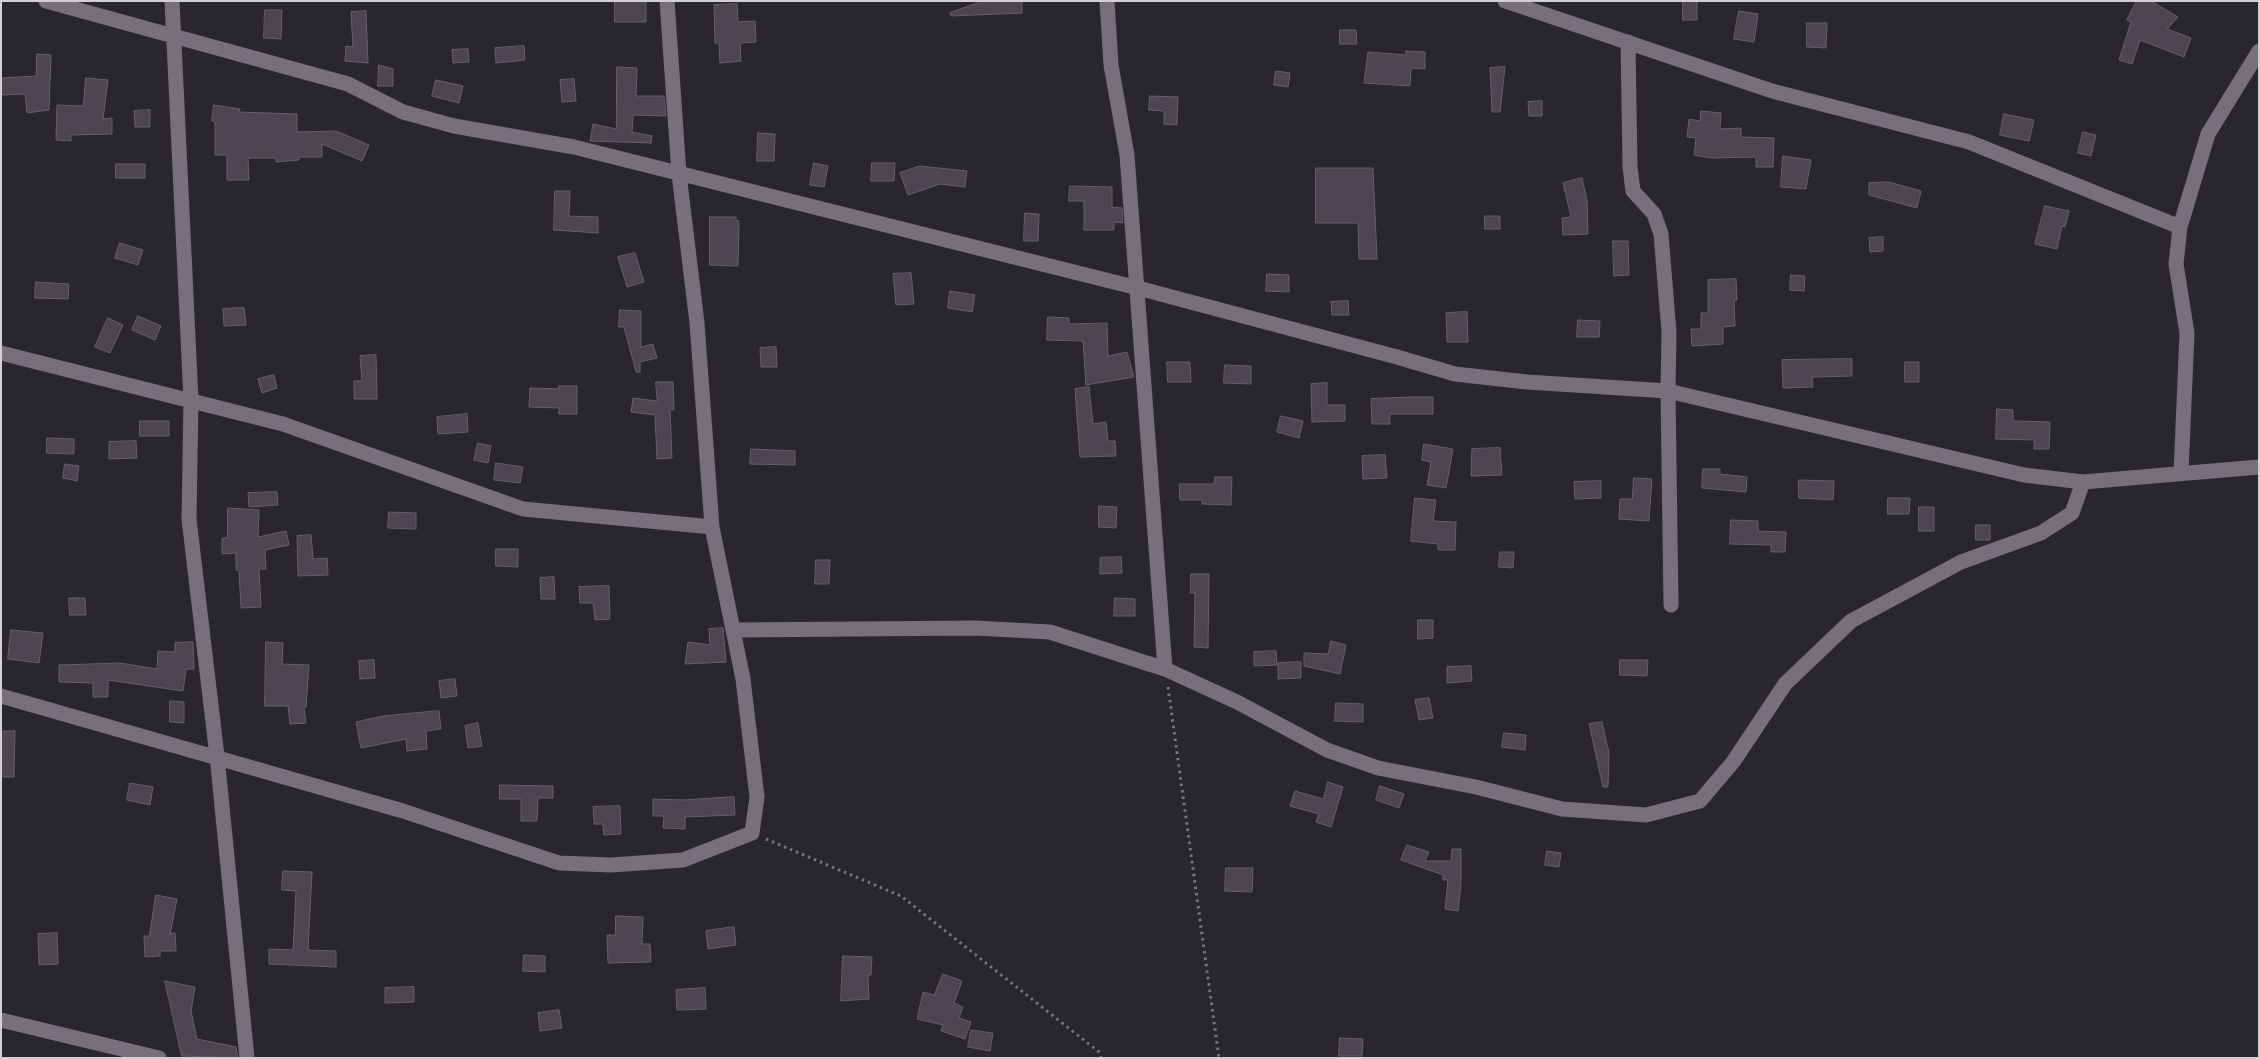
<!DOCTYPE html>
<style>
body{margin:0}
#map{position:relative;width:2260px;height:1059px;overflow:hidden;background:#2a262d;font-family:Literata,serif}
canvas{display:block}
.frame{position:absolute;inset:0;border:2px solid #d3d0d5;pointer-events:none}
</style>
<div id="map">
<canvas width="2260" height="1059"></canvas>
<div class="frame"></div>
</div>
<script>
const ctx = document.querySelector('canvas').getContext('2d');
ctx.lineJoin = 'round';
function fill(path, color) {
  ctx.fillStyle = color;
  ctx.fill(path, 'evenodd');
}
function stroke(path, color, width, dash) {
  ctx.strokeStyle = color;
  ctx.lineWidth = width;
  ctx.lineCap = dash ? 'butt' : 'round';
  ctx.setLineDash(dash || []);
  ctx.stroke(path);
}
const building = new Path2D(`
 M615 1H646V22H615Z
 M983 1H1022V13L951 16 950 13Z
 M1683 1H1697V20H1683Z
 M2137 1H2151L2178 17 2167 29 2191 38 2184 57 2140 40 2132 64 2119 60 2131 22 2127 20Z
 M737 4 738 22 755 21 756 42 740 43 741 61 720 63 719 43H715L714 5Z
 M265 10H282L281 39 264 38Z
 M366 11 368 63 345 61 346 46 353 47 351 12Z
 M1739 11 1758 14 1754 42 1734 39Z
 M1807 23H1827L1826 48 1807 47Z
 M1340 30H1356L1357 44H1340Z
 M524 46 525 60 496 63 495 48Z
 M468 49 469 62 453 63 452 50Z
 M1406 51 1425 52V69L1411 68 1410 86 1364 83 1368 52 1406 55Z
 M37 54 51 55 49 110 27 113 25 94 1 95V78L36 76Z
 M379 65 393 69V86H378Z
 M617 67 637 68 636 96H664L666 116 633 115 632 132 652 136 651 143 590 141 593 124 616 129Z
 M1505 67 1500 112H1492L1490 68Z
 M1276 71 1290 73 1288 87 1274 85Z
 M86 78 108 80 103 119 112 118V134L71 135V141L56 140 57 105 83 106Z
 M574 79 576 101 562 102 560 80Z
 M436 80 463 86 459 103 432 96Z
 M1150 96 1178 97 1177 125 1164 124V111L1149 110Z
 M1542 101V116H1529L1528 102Z
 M214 105 240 109 239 112 297 114V132L336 131 369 145 362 161 322 144V157H299V160L276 162V158H248L249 180H227V155H215V122L212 121Z
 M150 110V127H135L134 111Z
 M1701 111 1721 113 1720 129 1741 128V137L1774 138 1773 167H1756V157L1711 158 1694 155 1696 138 1687 137 1689 119 1700 121Z
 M2004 114 2034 120 2029 141 2000 135Z
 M2083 132 2096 135 2091 156 2078 153Z
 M758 133 775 134 774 161H757Z
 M1783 156 1811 160 1806 189 1781 187Z
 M814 163 828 166 824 187 810 185Z
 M872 163H895L894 181H871Z
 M116 164H145V178H116Z
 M920 166 967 171 965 187 940 184 908 195 900 173Z
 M1316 168H1373L1377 259H1359L1358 223H1316Z
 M1582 178 1587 200 1588 234 1563 235 1562 218 1571 217 1563 183Z
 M1889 182 1921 191 1917 208 1869 195V183Z
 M1070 186 1112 187V207L1122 208 1123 223 1114 222V230H1084V201H1069Z
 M555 191H570L569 216 598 217V233L554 230Z
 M2045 206 2069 211 2065 227 2062 226 2057 249 2035 244Z
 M1025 213 1039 214 1038 241H1024Z
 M1485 216H1500V229H1485Z
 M710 217H736V220L739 221 738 266 710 265Z
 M1883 237V251L1870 252 1869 238Z
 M1613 241H1628L1629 275 1614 276Z
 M120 243 143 250 138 265 115 258Z
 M635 253 644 282 627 287 618 257Z
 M911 273 914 304 896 305 893 274Z
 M1267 274 1289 275V292L1266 291Z
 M1791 275 1805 276 1804 291 1790 290Z
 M1736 279 1737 300H1734L1735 326 1723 327V344L1692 346 1691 329H1701V313H1708V280Z
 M36 282 69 284 68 299 35 298Z
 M950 291 975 295 972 312 948 308Z
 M1348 301 1349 315H1332L1331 302Z
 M244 308 246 325 224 326 223 309Z
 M620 310 641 311V347L653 344 657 358 640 362V372H636L624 327H619Z
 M1467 312 1468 342H1447L1446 313Z
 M138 316 161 326 155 340 132 330Z
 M1048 317 1069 318V324L1107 323 1108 356 1127 352 1134 377 1086 385 1083 341 1047 340Z
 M108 318 123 325 110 353 95 347Z
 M1578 320 1600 321 1599 337H1577Z
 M776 347 777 367H761L760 348Z
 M376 355 377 399H354V381H362L360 356Z
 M1852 359V376L1812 377 1813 387 1783 388 1782 360Z
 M1167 362H1190L1191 382H1168Z
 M1905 362H1919V382H1905Z
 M1225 365 1251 366V384L1224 383Z
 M274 375 277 388 262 393 258 379Z
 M656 382H673L674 410H670L672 458 657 459 655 415 631 412 633 398 657 401Z
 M1327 383V405H1345V421L1312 422 1311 384Z
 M559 386H577V414H559V408L529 407 530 388 559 389Z
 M1089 387 1093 424 1106 422 1108 441H1115L1116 456 1080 457 1075 389Z
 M1411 397H1433V414H1390V424H1372L1371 399Z
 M1997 409 2013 410V421L2050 422 2049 449H2034V440L1996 439Z
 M467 414 468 432 438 434 437 417Z
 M1281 416 1303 421 1299 438 1277 432Z
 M140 421H169V436H140Z
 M47 438 74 439V454L47 453Z
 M136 441 137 458 109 459V442Z
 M478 443 491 446 488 463 474 460Z
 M1424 444 1453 449 1446 488 1427 485 1431 462 1422 460Z
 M1500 448 1502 475 1471 476 1472 449Z
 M751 449 795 451V465L750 464Z
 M1385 455 1387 478 1363 479 1362 456Z
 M496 463 523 467 520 483 494 480Z
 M65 464 79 466 77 481 63 478Z
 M1703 469H1720V474L1747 477 1746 492 1702 488Z
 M1215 477H1232L1231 505 1202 504V500H1180L1179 484H1214Z
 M1634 478 1652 479 1649 521 1619 519 1620 499H1632Z
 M1799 480 1834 481 1833 500 1799 498Z
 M1601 481V498L1575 499 1574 482Z
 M277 492 278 505 249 507 248 493Z
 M1415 498 1436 500 1433 521 1456 522 1455 550H1438V544L1411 541Z
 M1888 498H1910L1909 514H1888Z
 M1099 506 1117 507 1116 528 1099 527Z
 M1919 507H1934V531H1919Z
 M228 508 259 510 258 537 286 531 289 545 265 550 266 569H259L261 607 241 608 239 570H236V553L222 554V538H227Z
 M389 512 416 513V529L388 528Z
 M1731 520 1758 521V531L1786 532 1785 552H1771V545L1730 544Z
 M1976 525H1990V540H1976Z
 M311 535 313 559 327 558 328 575 298 576 297 536Z
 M496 549H518V567L496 566Z
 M1500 552H1514L1513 568 1499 567Z
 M1121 557 1122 573 1100 574V558Z
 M816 560H830L829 584H815Z
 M1191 574H1209L1208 648 1194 647 1195 593H1191Z
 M554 577 555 599H541L540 578Z
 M609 586 610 619 595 620 593 603H580L579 587Z
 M69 598H85L86 615H70Z
 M1115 598 1135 599V616H1114Z
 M1418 620H1433V638L1418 639Z
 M723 628 726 662 685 664 688 642 710 645 709 629Z
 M11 630 43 633 39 663 8 659Z
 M1331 641 1346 645 1340 674 1304 666V653L1328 654Z
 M193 642 194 669H186L183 691 108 680V697H93V683L59 682V665L120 663 157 669 158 651 175 652V643Z
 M266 642 283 643 282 664 309 665 306 707H304L306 723 290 724 288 706H265Z
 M1276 651 1277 665 1254 666V652Z
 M374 660 375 678 360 679 359 661Z
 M1620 660H1648L1647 676 1620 675Z
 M1301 662V678L1278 679V663Z
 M1471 666 1472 681 1447 683V667Z
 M455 679 457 696 441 698 439 681Z
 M1429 698 1433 718 1419 720 1415 700Z
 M170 701 184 702V723L170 722Z
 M1336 703 1363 704V722L1335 721Z
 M439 711 441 729 426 731 427 749 407 751 406 739 361 748 356 722 383 716Z
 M1602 722 1609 753 1608 787H1603L1589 724Z
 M478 723 482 746 468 748 465 726Z
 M1 731H15L14 777H1Z
 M1504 733 1526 735 1525 750 1502 747Z
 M1328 782 1343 787 1331 827 1316 822 1319 814 1290 806 1295 791 1323 799Z
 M130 783 153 787 150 805 127 800Z
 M500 785 553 786V798H538L537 821H521V799H500Z
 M1380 786 1404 794 1399 808 1376 800Z
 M734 797 735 815 685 817V829L663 828 664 816H653V799L683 800Z
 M620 806 621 834 604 835 603 824H594L593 807Z
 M1407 845 1429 852 1425 861H1451L1452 849H1461V883L1458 911 1445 909 1448 880H1443V875L1401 860Z
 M1547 851 1561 853 1559 867 1545 865Z
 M1226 868H1253L1252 892 1225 891Z
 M283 871 312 872 308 950 336 951V967L269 964V949L293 950 296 891 282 890Z
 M156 895 177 899 170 934 175 933 176 951H160V956L145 957 144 936H149Z
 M616 916 643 917 642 944H650L651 962 608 963 607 935H615Z
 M734 927 736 945 708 949 706 931Z
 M57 933 58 964 39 965 38 934Z
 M524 955 545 956V972L523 971Z
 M843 956 872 957 871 975H868L869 999 841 1001Z
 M943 974 962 981 954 1003 963 1007 959 1018 971 1022 965 1039 941 1031 943 1025 917 1019 923 992 934 995Z
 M165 981 195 987 191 1011 197 1039 236 1047 238 1058 182 1056Z
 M414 987V1002L385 1003V988Z
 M705 988 706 1009 677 1010 676 990Z
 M559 1010 562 1028 540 1031 538 1013Z
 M971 1030 993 1033 990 1051 968 1047Z
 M1340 1038 1363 1039 1362 1056H1339Z`);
const path = new Path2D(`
 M1168 687 1219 1058
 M766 839 901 896 1099 1052 1101 1058`);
const street = new Path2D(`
 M46 1 348 84 403 112 454 126 574 147 1138 288 1397 357 1455 374 1527 382 1668 391 2024 475 2083 482 2259 467
 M172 1 191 400 189 519 217 756 247 1058
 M1107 1 1111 65 1127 155 1165 669
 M1505 1 1772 91 1969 142 2180 227
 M1628 42 1630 167 1633 191 1654 214 1661 234 1669 332 1668 391 1671 605
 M1 353 283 424 523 509 712 527
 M2181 473 2187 333 2176 264 2180 227 2208 134 2259 51
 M734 630 975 628 1050 632 1165 669 1237 702 1327 750 1378 768 1476 787 1562 809 1646 815 1700 801 1733 762 1785 684 1851 621 1961 562 2041 533 2072 513 2083 482
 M1 696 403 811 559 863 611 865 683 860 752 833 757 797 743 679 712 527 697 323 679 174 667 1
 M1 1020 159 1058`);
fill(building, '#4b464f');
stroke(building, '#656069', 1);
stroke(path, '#78757b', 3, [2.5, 4]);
stroke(street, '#757079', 15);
</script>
